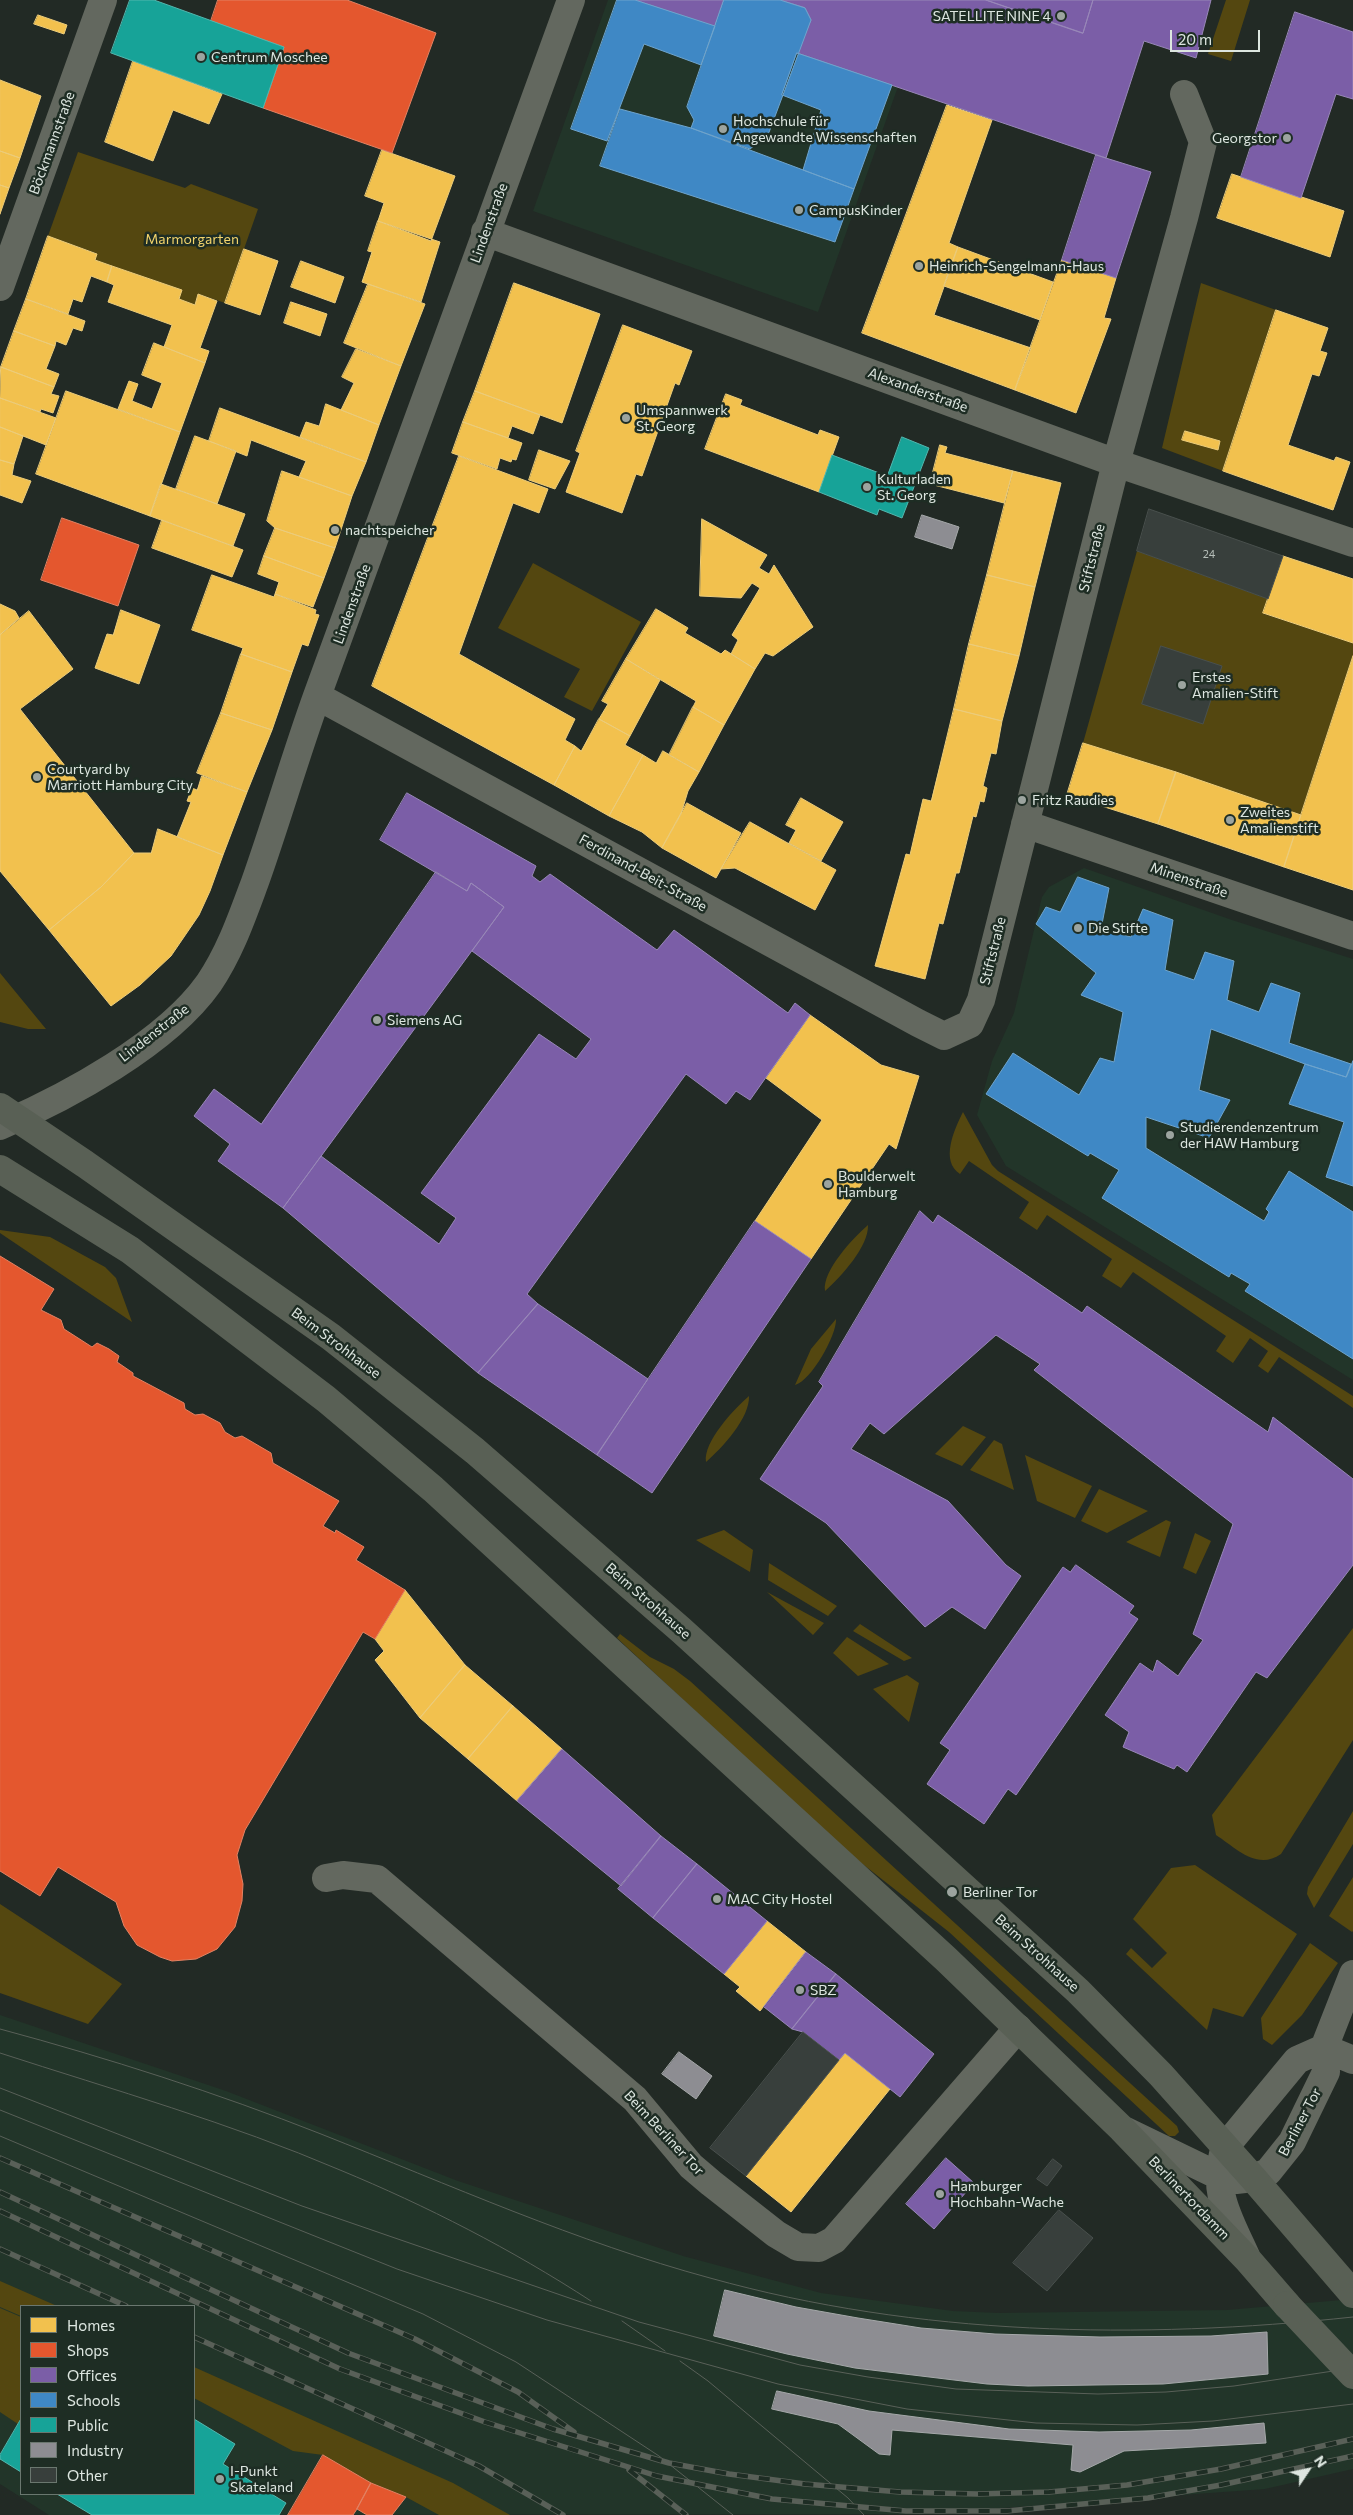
<!DOCTYPE html>
<meta charset="utf-8">
<style>
body{margin:0}
#map{position:relative;width:1353px;height:2515px;overflow:hidden;background:#222a25;font-family:Commissioner,sans-serif}
canvas{display:block}
.legend{position:absolute;left:20px;top:2305px;width:175px;height:190px;box-sizing:border-box;background:#1e2d24;border:1px solid #6a776f;margin:0;padding:6px 9px;list-style:none;font-size:15px;color:#dde6e0}
.legend li{display:flex;align-items:center;gap:10px;height:25px}
.legend b{width:25px;border:1px solid #6a776f}
.north{position:absolute;left:1283px;top:2445px;width:50px;height:50px;-webkit-text-stroke:4px #1e2d24;paint-order:stroke;rotate:56deg;font-size:14px;font-weight:700;line-height:20px;text-align:center;color:#dde6e0}
.north::after{content:'';display:block;margin:auto;width:18px;height:22px;background:#dde6e0;clip-path:polygon(50% 0,100% 100%,50% 72%,0 100%)}
.scale{position:absolute;left:1170px;top:30px;width:90px;height:22px;box-sizing:border-box;border:2px solid #dde6e0;border-top:0;padding-left:6px;font-size:15px;line-height:18px;white-space:nowrap;color:#dde6e0;-webkit-text-stroke:4px #1e2d24;paint-order:stroke}
</style>
<div id="map">
<canvas width="1353" height="2515"></canvas>
<ul class="legend">
<li><b style="height:14px;background:#f2c14e"></b>Homes</li>
<li><b style="height:14px;background:#e4572e"></b>Shops</li>
<li><b style="height:14px;background:#7b5ea7"></b>Offices</li>
<li><b style="height:14px;background:#3f88c5"></b>Schools</li>
<li><b style="height:14px;background:#17a398"></b>Public</li>
<li><b style="height:14px;background:#8d8d92"></b>Industry</li>
<li><b style="height:14px;background:#383f3c"></b>Other</li>
</ul>
<div class="north">N</div>
<div class="scale">20 m</div>
</div>
<script>
const ctx = document.querySelector('canvas').getContext('2d');
ctx.lineJoin = 'round';
function fill(path, color) {
  ctx.fillStyle = color;
  ctx.fill(path, 'evenodd');
}
function stroke(path, color, width, dash) {
  ctx.strokeStyle = color;
  ctx.lineWidth = width;
  ctx.lineCap = dash ? 'butt' : 'round';
  ctx.setLineDash(dash || []);
  ctx.stroke(path);
}
function drawText(font, color, halo, rows, align = 'center') {
  ctx.font = font + ' Commissioner,sans-serif';
  ctx.lineWidth = 5;
  ctx.setLineDash([]);
  ctx.textBaseline = 'middle';
  ctx.strokeStyle = halo;
  ctx.fillStyle = color;
  for (const [text, x, y, turn = 0] of rows) {
    ctx.save();
    ctx.translate(x, y);
    ctx.rotate((+turn || 0) * Math.PI / 180);
    ctx.textAlign = isNaN(turn) ? turn : align;
    if (halo) ctx.strokeText(text, 0, 0);
    ctx.fillText(text, 0, 0);
    ctx.restore();
  }
}
const built = new Path2D(`
 M608 0H1211L1196 58 1144 41 906 64 818 312 533 211Z
 M1084 868 1232 920 1353 959V1380L1006 1166 977 1115 992 1061 1014 1013 1042 897 1049 887Z
 M0 2015 226 2091 458 2181 683 2256 821 2293 953 2311 998 2313 1227 2310 1353 2299V2469L1265 2489 920 2514 49 2515 0 2484ZM21 2306H194V2494H21Z`);
const green = new Path2D(`
 M1226 0H1250L1231 61 1208 54Z
 M78 152 185 188 191 184 258 209 225 303 199 294 195 305 179 299 182 290 95 260 96 253 48 236Z
 M1201 283 1276 310 1223 471 1162 448Z
 M1137 551 1268 599 1264 614 1353 643V656L1301 815 1083 743Z
 M533 563 641 622 592 711 564 697 580 669 498 628Z
 M0 973 46 1029H28L0 1022Z
 M963 1112 992 1165 998 1171 1353 1396V1408L1279 1357 1268 1373 1258 1366 1268 1351 1250 1338 1233 1363 1216 1351 1226 1336 1133 1272 1121 1288 1102 1276 1112 1259 1047 1215 1037 1230 1019 1218 1029 1202 969 1161 960 1174C940 1161 954 1130 963 1112Z
 M868 1225C869 1246 841 1277 825 1291 822 1271 853 1238 868 1225Z
 M0 1230 50 1237 105 1267 116 1278 132 1322 0 1233Z
 M836 1319C837 1335 811 1381 795 1385L811 1349Z
 M749 1396C750 1418 722 1448 706 1462 703 1442 734 1409 749 1396Z
 M963 1426 986 1437 962 1466 935 1454Z
 M994 1440 1002 1444 1014 1490 970 1470Z
 M1025 1455 1092 1486 1075 1518 1037 1501Z
 M1099 1489 1148 1511 1107 1533 1081 1521Z
 M1166 1520 1171 1522 1160 1557 1126 1542Z
 M724 1530 753 1550 750 1572 696 1540Z
 M1195 1533 1211 1541 1196 1574 1183 1568Z
 M769 1563 837 1606 828 1616 768 1580Z
 M767 1592 824 1623 813 1635Z
 M860 1624 912 1658 904 1661 853 1631Z
 M1353 1628V1740L1281 1854C1257 1871 1236 1848 1216 1835L1212 1815Z
 M620 1634 650 1657 674 1669 690 1681 1177 2126 1179 2132 1175 2136H1169L949 1932 841 1847 617 1638Z
 M847 1637 889 1664 858 1676 833 1653Z
 M907 1675 919 1683 909 1722 873 1689Z
 M1353 1811V1844L1314 1908 1307 1894 1308 1887Z
 M1195 1865 1297 1934 1243 2017 1213 2008 1207 2030 1126 1954 1131 1948 1152 1968 1167 1953 1133 1919 1171 1868Z
 M1353 1877V1931L1352 1932 1329 1916Z
 M0 1904 122 1984 88 2024 0 1993Z
 M1310 1943 1338 1963 1302 2015 1272 2045 1263 2039 1261 2018Z
 M0 2281 57 2306H21V2316L0 2307Z
 M0 2308 21 2317V2419L18 2424 0 2412Z
 M194 2367 453 2483 510 2515H439L406 2497 371 2483 323 2455 293 2451 194 2398Z`);
const homes = new Path2D(`
 M38 15 67 25 64 34 34 24Z
 M133 61 222 94 209 124 173 110 153 161 105 142Z
 M0 80 41 96 20 158 0 151Z
 M947 105 992 120 949 243 958 247 934 315 1031 348 1015 390 862 333Z
 M382 150 455 176 431 241 378 221 384 203 365 196Z
 M0 151 20 158 9 188 0 185Z
 M1232 174 1344 211 1330 257 1217 218Z
 M0 185 9 188 0 214Z
 M378 221 440 242 421 302 362 282 372 252 368 251Z
 M48 236 97 254 95 260 112 266 107 282 91 276 82 302 73 299 68 314 26 299Z
 M958 247 1053 282 1040 320 944 286Z
 M244 249 278 261 260 315 225 303Z
 M1062 260 1116 278 1104 318 1111 319 1076 413 1015 390Z
 M301 261 344 277 335 303 291 287Z
 M112 266 182 290 179 299 195 305 198 294 217 301 200 348 209 351 205 363 164 347 172 325 108 302 114 285 107 282Z
 M514 283 600 314 562 423 475 391Z
 M368 284 425 304 401 366 344 343Z
 M26 299 85 321 82 331 73 328 66 345 56 341 55 346 14 331Z
 M291 302 327 314 320 336 284 323Z
 M1276 310 1328 328 1320 351 1327 353 1319 376 1312 374 1288 445 1334 461 1336 457 1350 462 1333 510 1223 471Z
 M623 325 692 351 679 385 675 383 642 476 636 474 622 513 566 492 580 453 576 451Z
 M14 331 55 346 46 369 59 374 54 387 1 367Z
 M154 343 205 363 180 432 118 409 129 381 138 384 132 401 152 409 162 383 142 375Z
 M356 349 401 366 379 425 341 410 354 383 342 377Z
 M1 367 54 387 51 394 59 396 53 413 41 409 40 412 0 398Z
 M66 391 180 432 150 516 36 474Z
 M475 391 540 415 533 434 512 426 508 438 463 422Z
 M726 394 742 400 740 405 818 435 820 430 839 437 819 492 705 449Z
 M0 398 56 418 46 445 0 427Z
 M326 404 379 425 366 462 300 437 306 422 319 426Z
 M220 408 366 462 352 496 299 477 306 461 251 440 247 456 209 441Z
 M463 422 522 443 516 460 512 459 511 462 500 458 497 469 452 453Z
 M0 427 23 436 14 464 0 460Z
 M1185 431 1220 441 1218 450 1182 440Z
 M195 436 236 451 217 504 176 489Z
 M940 445 947 447 945 453 1013 471 1004 503 930 484Z
 M539 450 570 461 555 489 529 480Z
 M459 456 548 489 539 513 513 503 459 654 575 719 565 740 575 746 554 785 372 686Z
 M0 460 14 464 12 475 31 481 22 503 0 495Z
 M282 471 352 496 335 548 275 528 267 521Z
 M1013 471 1061 483 1035 587 987 575Z
 M161 484 245 514 233 546 150 516Z
 M702 519 767 555 759 568 769 574 774 565 813 627 773 656 765 653 755 669 731 654 738 640 732 635 760 588 752 583 741 598 700 596Z
 M162 520 243 550 232 577 152 548Z
 M275 528 335 548 324 578 264 556Z
 M264 556 324 578 313 607 275 594 279 582 258 574Z
 M1283 556 1353 579V643L1263 613Z
 M212 575 274 597 275 594 316 610 315 614 319 615 308 646 302 644 292 672 241 654 243 648 192 630Z
 M987 575 1035 587 1019 656 969 644Z
 M0 604 15 611 19 618 0 635Z
 M656 609 688 628 685 633 721 654 725 650 755 669 724 725 693 707 696 701 626 659Z
 M121 610 160 625 139 684 95 668 107 634 113 635Z
 M29 611 73 669 20 709 134 853 101 887 49 930 0 871V635Z
 M969 644 1019 656 1002 721 954 709Z
 M241 654 292 672 272 730 221 713Z
 M1353 656V890L1284 867Z
 M626 659 660 680 630 736 599 719 608 704 602 701Z
 M693 707 724 725 699 772 669 755Z
 M954 709 1002 721 996 754 991 753 983 786 987 788 984 802 980 801 976 817 973 816 959 873H956L943 924 939 923 925 979 875 966 906 854 910 855 923 799 931 801Z
 M221 713 272 730 247 792 197 773Z
 M599 719 630 736 625 745 643 755 609 816 554 785 575 746 581 751Z
 M1083 743 1176 772 1158 824 1067 795Z
 M663 751 699 772 688 791 681 814 662 848 642 832 609 816 643 755 656 763Z
 M1176 772 1301 815 1284 867 1158 824Z
 M202 776 247 792 223 855 177 837 191 802 187 801 192 788 197 790Z
 M801 798 843 822 821 861 789 843 796 830 786 825Z
 M687 803 741 833 716 878 662 848Z
 M750 822 836 870 815 910 735 868 721 869Z
 M158 829 223 855 210 891 199 915 171 956 140 985 111 1006 49 930 101 887 134 853H151Z
 M810 1015 881 1065 919 1076 896 1149 889 1144 811 1259 755 1221 822 1120 766 1078Z
 M405 1590 465 1665 420 1718 375 1660 384 1651 375 1639Z
 M465 1665 513 1706 468 1759 420 1718Z
 M513 1706 562 1749 517 1801 468 1759Z
 M767 1921 806 1952 760 2011 736 1991 740 1987 724 1974Z
 M845 2053 890 2089 791 2212 746 2176Z`);
const shops = new Path2D(`
 M218 0H347L436 33 392 153 263 108 284 47 211 21Z
 M62 518 139 545 118 606 41 580Z
 M0 1256 54 1289 41 1310 61 1320 64 1329 92 1347 97 1343 109 1349 119 1356 117 1362 133 1373V1376L184 1403 185 1409 195 1415 203 1414 220 1423 225 1432 235 1438 242 1436 271 1453 273 1463 339 1501 323 1526 335 1533 336 1530 364 1547 356 1560 405 1590 375 1639 363 1632 245 1830 237 1855 243 1884 242 1901 235 1927 217 1949 196 1959 172 1961 160 1957 137 1945 124 1926 116 1902 58 1867 40 1896 0 1871Z
 M323 2455 371 2483 357 2509 353 2515H288Z
 M371 2483 406 2497 392 2515H367L357 2509Z`);
const offices = new Path2D(`
 M635 0H724L715 26Z
 M780 0H986L1083 33 1093 0H1211L1196 58 1144 41 1106 158 797 53 811 20 805 8Z
 M986 0H1093L1083 33Z
 M1295 12 1353 32V99L1336 94 1301 198 1241 177Z
 M1096 155 1151 172 1116 278 1062 260Z
 M407 793 536 866 532 876 540 882 550 874 657 950 674 930 788 1013 795 1003 810 1015 750 1100 736 1091 726 1104 686 1074 527 1294 538 1304 478 1373 283 1208 321 1156 439 1244 456 1218 421 1193 539 1034 576 1059 591 1039 472 951 504 907 471 883 467 891 380 840Z
 M436 872 467 891 471 883 504 907 283 1208 218 1161 230 1144 194 1116 214 1089 261 1124Z
 M920 1211 933 1223 938 1215 1082 1313 1087 1306 1268 1432 1273 1417 1353 1479V1565L1267 1678 1256 1672 1187 1772 1177 1765 1174 1769 1123 1747 1129 1732 1105 1715 1140 1663 1153 1672 1157 1660 1178 1676 1188 1661 1203 1640 1193 1634 1233 1524 1034 1370 1040 1364 996 1335 884 1434 870 1423 851 1449 948 1501 1006 1565 1021 1576 985 1629 952 1607 925 1627 826 1523 760 1479 823 1386 819 1382Z
 M755 1221 811 1259 652 1493 597 1455Z
 M538 1304 648 1379 597 1455 478 1373Z
 M1076 1565 1134 1606 1129 1613 1138 1619 1016 1795 1008 1789 984 1824 927 1784 950 1750 940 1743 1063 1567 1070 1572Z
 M562 1749 661 1836 621 1886 517 1801Z
 M661 1836 697 1864 653 1918 618 1889Z
 M697 1864 767 1921 724 1974 653 1918Z
 M806 1952 836 1974 792 2029 764 2007Z
 M836 1974 934 2054 900 2097 845 2053 839 2060 803 2032 792 2029Z
 M946 2158 974 2183 934 2229 906 2204Z`);
const schools = new Path2D(`
 M617 0H635L715 26 701 65 644 44 607 141 571 129Z
 M724 0H780L805 8 811 20 768 135 750 149 691 128 694 120 687 107Z
 M797 53 892 85 854 189 803 170 821 110 782 95Z
 M620 109 691 128 854 189 835 242 600 166Z
 M1078 877 1109 888 1101 929 1131 937 1143 909 1173 920 1165 970 1194 980 1205 952 1234 961 1227 1000 1259 1012 1271 983 1300 993 1289 1043 1351 1064 1346 1077 1305 1064 1211 1029 1199 1090 1230 1100 1209 1138 1146 1117V1148L1264 1221 1269 1212 1266 1209 1289 1171 1353 1212V1359L1245 1291 1250 1284 1231 1273 1229 1277 1102 1198 1119 1170 1090 1153 1088 1156 986 1094 1013 1053 1079 1095 1100 1058 1114 1062 1123 1012 1081 995 1096 973 1036 924 1046 907 1060 912Z
 M1353 1061V1186L1326 1177 1344 1122 1289 1104 1305 1064 1346 1077Z`);
const public = new Path2D(`
 M130 0H154L284 47 263 108 111 53Z
 M902 437 929 448 902 518 879 509 877 515 819 492 832 455 887 476Z
 M21 2419V2472L0 2459V2455Z
 M194 2419 235 2444 223 2464 286 2503 279 2515H92L57 2494H194Z`);
const industry = new Path2D(`
 M922 515 959 527 952 549 915 537Z
 M679 2052 712 2076 696 2099 662 2074Z
 M725 2290 796 2307 858 2318 921 2328 995 2334 1100 2337 1211 2336 1267 2332 1268 2374 1163 2384 1028 2386 987 2384 855 2368 787 2354 714 2336Z
 M777 2391 869 2411 1009 2429 1099 2432 1191 2430 1264 2423 1266 2443 1124 2451 1080 2472 1071 2470 1073 2445 892 2430 890 2455 879 2454 838 2424 772 2409Z`);
const building = new Path2D(`
 M1149 509 1283 556 1268 599 1137 551Z
 M1161 646 1222 666 1203 724 1142 704Z
 M803 2032 839 2060 746 2176 710 2148Z
 M1053 2159 1062 2166 1047 2186 1037 2179Z
 M1059 2210 1093 2238 1047 2291 1013 2263Z`);
const minor = new Path2D(`
 M485 232 1116 463 1353 543
 M0 287 103 0
 M317 696 918 1023 944 1036 970 1024 981 1000 1116 463 1184 218 1203 142 1184 94
 M1025 824 1353 936
 M0 1126C67 1097 166 1044 209 983 230 952 242 917 255 882 277 820 295 757 317 696 403 464 486 232 571 0
 M326 1878 343 1875 377 1879 635 2099 691 2166 711 2183 776 2234 798 2247 819 2248 834 2240 1018 2028
 M1324 2048 1353 2060
 M1126 2131 1219 2176 1236 2180 1253 2178 1268 2172 1292 2142 1326 2072 1324 2048 1353 1974
 M1246 2256C1228 2216 1211 2192 1225 2147L1297 2060 1324 2048`);
const major = new Path2D(`
 M0 1107 85 1164 331 1337 475 1451 681 1630 1078 1991 1161 2075 1253 2178 1353 2294
 M0 1169 130 1250 326 1399 433 1489 946 1959 1122 2129 1248 2260 1287 2305`);
const tram = new Path2D(`
 M0 2029C108 2058 217 2093 321 2134 450 2185 577 2242 710 2278 918 2336 1139 2340 1353 2317
 M0 2053C114 2090 230 2123 340 2170 427 2206 511 2249 591 2301
 M0 2088 302 2206 639 2322 800 2365 868 2377 956 2389 1098 2394 1166 2392 1234 2386 1353 2368
 M0 2110 397 2269 547 2320 778 2384 907 2409 1036 2423 1137 2425 1213 2421 1353 2404
 M0 2136 423 2314 516 2362 659 2456 733 2515
 M622 2321 665 2351
 M680 2361 708 2381 848 2498 864 2515`);
const rail = new Path2D(`
 M0 2158 415 2339 518 2392 574 2432
 M0 2192 348 2353 553 2429 669 2463 729 2474 805 2484 900 2492 977 2494 1049 2492 1127 2485 1221 2469 1353 2439
 M0 2211 340 2369 485 2422 657 2476 772 2499 906 2511H1007L1148 2498 1221 2485 1353 2456
 M0 2249 126 2306
 M194 2337 479 2466 563 2515
 M629 2470 686 2515`);
const majorBridge = new Path2D(`
 M1287 2305 1353 2375`);
const markers = [
 [1061,16,5,"#9ca49f"],
 [201,57,5,"#9ca49f"],
 [723,129,5,"#9ca49f"],
 [1287,138,5,"#9ca49f"],
 [799,210,5,"#9ca49f"],
 [919,266,5,"#9ca49f"],
 [626,418,5,"#9ca49f"],
 [867,487,5,"#9ca49f"],
 [335,530,5,"#9ca49f"],
 [1182,685,5,"#9ca49f"],
 [37,777,5,"#9ca49f"],
 [1022,800,5,"#9ca49f"],
 [1230,820,5,"#9ca49f"],
 [1078,928,5,"#9ca49f"],
 [377,1020,5,"#9ca49f"],
 [1170,1135,5,"#9ca49f"],
 [828,1184,5,"#9ca49f"],
 [952,1892,6,"#9ca49f"],
 [717,1899,5,"#9ca49f"],
 [800,1990,5,"#9ca49f"],
 [940,2194,5,"#9ca49f"],
 [220,2479,5,"#9ca49f"]
];
const numberNames = [
 ["24",1209,554]
];
const poiNames = [
 ["SATELLITE NINE 4",1051,16,"right"],
 ["Centrum Moschee",211,57],
 ["Hochschule für",733,121],
 ["Angewandte Wissenschaften",733,137],
 ["Georgstor",1277,138,"right"],
 ["CampusKinder",809,210],
 ["Heinrich-Sengelmann-Haus",929,266],
 ["Umspannwerk",636,410],
 ["St. Georg",636,426],
 ["Kulturladen",877,479],
 ["St. Georg",877,495],
 ["nachtspeicher",345,530],
 ["Erstes",1192,677],
 ["Amalien-Stift",1192,693],
 ["Courtyard by",47,769],
 ["Marriott Hamburg City",47,785],
 ["Fritz Raudies",1032,800],
 ["Zweites",1240,812],
 ["Amalienstift",1240,828],
 ["Die Stifte",1088,928],
 ["Siemens AG",387,1020],
 ["Studierendenzentrum",1180,1127],
 ["der HAW Hamburg",1180,1143],
 ["Boulderwelt",838,1176],
 ["Hamburg",838,1192],
 ["Berliner Tor",963,1892],
 ["MAC City Hostel",727,1899],
 ["SBZ",810,1990],
 ["Hamburger",950,2186],
 ["Hochbahn-Wache",950,2202],
 ["I-Punkt",230,2471],
 ["Skateland",230,2487]
];
const streetNames = [
 ["Böckmannstraße",52,143,-70],
 ["Lindenstraße",489,223,-70],
 ["Alexanderstraße",918,390,20],
 ["Stiftstraße",1092,558,-76],
 ["Lindenstraße",352,604,-70],
 ["Ferdinand-Beit-Straße",643,873,29],
 ["Minenstraße",1189,880,19],
 ["Stiftstraße",993,951,-76],
 ["Lindenstraße",154,1033,-38],
 ["Beim Strohhause",336,1343,37],
 ["Beim Strohhause",648,1601,41],
 ["Beim Strohhause",1037,1953,42],
 ["Berliner Tor",1300,2122,-62],
 ["Beim Berliner Tor",664,2133,47],
 ["Berlinertordamm",1189,2198,46]
];
const parkNames = [
 ["Marmorgarten",192,239]
];
fill(built, '#223529');
fill(green, '#544710');
fill(homes, '#f2c14e');
stroke(homes, '#eccc7a', 1);
fill(shops, '#e4572e');
stroke(shops, '#e28263', 1);
fill(offices, '#7b5ea7');
stroke(offices, '#9887b8', 1);
fill(schools, '#3f88c5');
stroke(schools, '#6ea4cd', 1);
fill(public, '#17a398');
stroke(public, '#52b7ae', 1);
fill(industry, '#8d8d92');
stroke(industry, '#a5a8a9', 1);
fill(building, '#383f3c');
stroke(building, '#49504d', 1);
stroke(minor, '#63685f', 28);
stroke(major, '#596055', 28);
stroke(tram, '#596058', 1);
stroke(rail, '#596058', 5.5);
stroke(rail, '#1e2d24', 4, [11]);
stroke(majorBridge, '#596055', 28);
for (const [x, y, r, color] of markers) {
  const dot = new Path2D();
  dot.arc(x, y, r, 0, 2 * Math.PI);
  ctx.fillStyle = color;
  ctx.fill(dot);
  stroke(dot, '#1e2d24', 2);
}
drawText('11px', '#b4bcb7', null, numberNames);
drawText('14px', '#dde6e0', '#1e2d24', poiNames, 'left');
drawText('14px', '#dde6e0', '#1e2d24', streetNames);
drawText('14px', '#f1d36b', '#1e2d24', parkNames);
</script>
